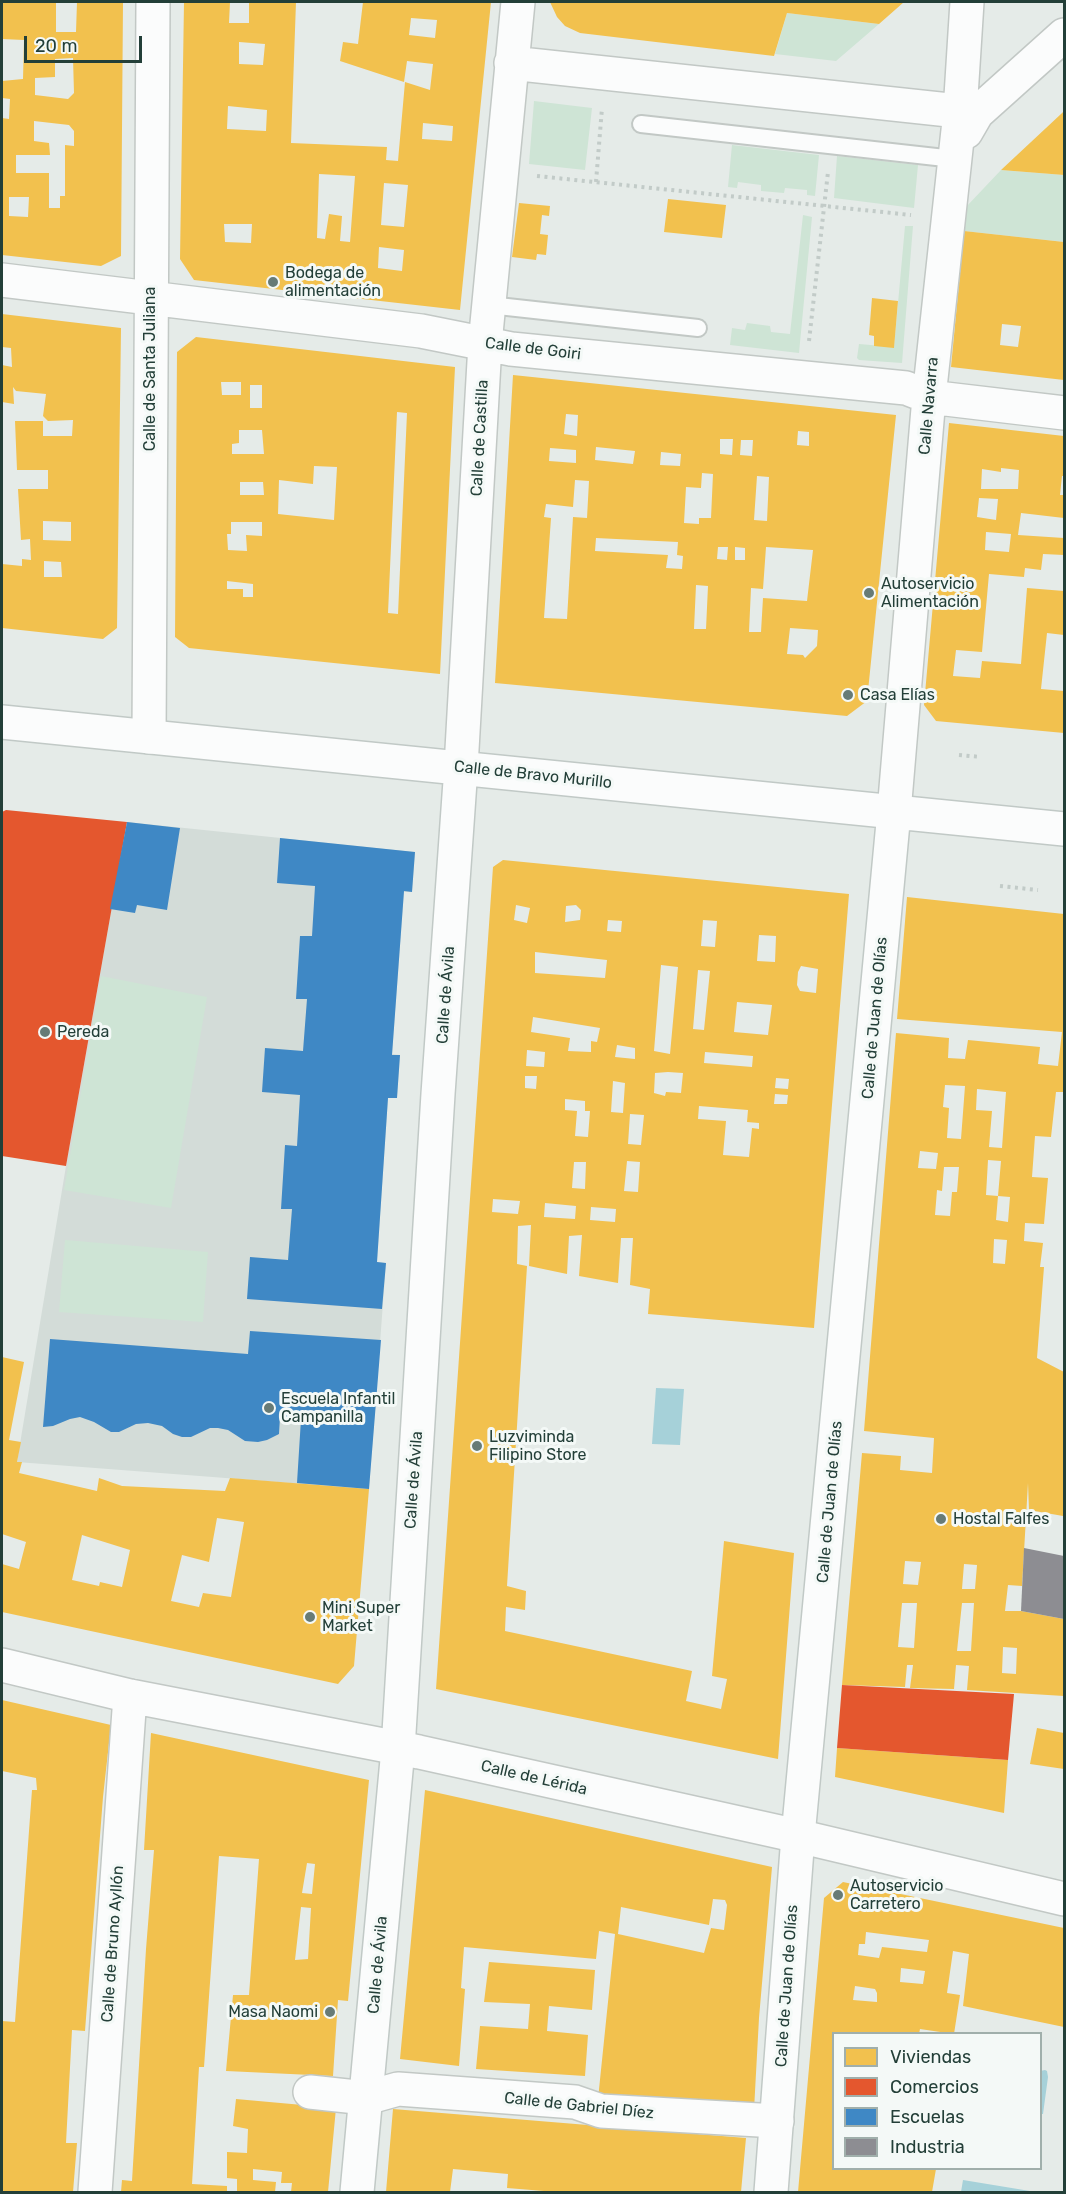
<!DOCTYPE html>
<meta charset="utf-8">
<style>
body{margin:0}
#map{position:relative;width:1066px;height:2194px;overflow:hidden;background:#e5ebe8;font-family:Rubik,sans-serif}
canvas{display:block}
.frame{position:absolute;inset:0;border:3px solid #233f38;pointer-events:none}
.legend{position:absolute;left:832px;top:2032px;width:210px;height:138px;box-sizing:border-box;background:#f4f9f7;border:2px solid #a0afab;margin:0;padding:8px 10px;list-style:none;font-size:18px;color:#233f38}
.legend li{display:flex;align-items:center;gap:12px;height:30px}
.legend b{width:30px;border:2px solid #a0afab}
.scale{position:absolute;left:24px;top:36px;width:118px;height:27px;box-sizing:border-box;border:3px solid #233f38;border-top:0;padding-left:8px;font-size:18px;line-height:21px;white-space:nowrap;color:#233f38;-webkit-text-stroke:4px #f4f9f7;paint-order:stroke}
</style>
<div id="map">
<canvas width="1066" height="2194"></canvas>
<div class="frame"></div>
<ul class="legend">
<li><b style="height:16px;background:#f2c14e"></b>Viviendas</li>
<li><b style="height:16px;background:#e4572e"></b>Comercios</li>
<li><b style="height:16px;background:#3f88c5"></b>Escuelas</li>
<li><b style="height:16px;background:#8d8d92"></b>Industria</li>
</ul>
<div class="scale">20 m</div>
</div>
<script>
const ctx = document.querySelector('canvas').getContext('2d');
ctx.lineJoin = 'round';
function fill(path, color) {
  ctx.fillStyle = color;
  ctx.fill(path, 'evenodd');
}
function stroke(path, color, width, dash) {
  ctx.strokeStyle = color;
  ctx.lineWidth = width;
  ctx.lineCap = dash ? 'butt' : 'round';
  ctx.setLineDash(dash || []);
  ctx.stroke(path);
}
function drawText(font, color, halo, rows, align = 'center') {
  ctx.font = font + ' Rubik,sans-serif';
  ctx.lineWidth = 6;
  ctx.setLineDash([]);
  ctx.textBaseline = 'middle';
  ctx.strokeStyle = halo;
  ctx.fillStyle = color;
  for (const [text, x, y, turn = 0] of rows) {
    ctx.save();
    ctx.translate(x, y);
    ctx.rotate((+turn || 0) * Math.PI / 180);
    ctx.textAlign = isNaN(turn) ? turn : align;
    if (halo) ctx.strokeText(text, 0, 0);
    ctx.fillText(text, 0, 0);
    ctx.restore();
  }
}
const built = new Path2D(`
 M127 822 415 852 412 892H404L392 1054 400 1055 397 1098H388L377 1262 386 1263 369 1489 17 1462 66 1166Z`);
const green = new Path2D(`
 M787 13 879 24 836 61 775 54Z
 M534 101 592 108 585 170 529 164Z
 M732 145 819 155 815 196 807 195V190L785 188 784 193 761 191V185L738 182 737 188 728 187Z
 M837 156 918 165 914 208 834 198Z
 M1001 170 1064 175V242L964 231 966 207Z
 M803 215 812 217 799 353 730 345 732 328 745 330 747 323 770 326 771 332 790 334Z
 M905 226H913L902 363 859 360 857 358 859 344 894 347Z
 M101 976 207 997 171 1208 64 1190Z
 M65 1240 208 1252 203 1322 59 1312Z`);
const water = new Path2D(`
 M656 1388 684 1389 680 1445 652 1444Z
 M1045 2070 1047 2071 1048 2077 1043 2114H1041L1040 2071Z
 M963 2180 1036 2192H961Z`);
const homes = new Path2D(`
 M2 2H56V32H76L77 2H123L121 256 101 266 2 255V118L9 119 10 99 2 98V81L23 79 24 40 2 39ZM73 58 74 93 68 99 35 95V78L55 77V59ZM34 121 69 125 74 131V146L65 145V196H60V208H49V173H16V155H50L49 143 34 141ZM9 197H29L28 217 9 216Z
 M184 2H230L229 23H249V2H296L291 143 387 147 386 160 398 161 405 82 430 90 433 64 407 61 404 82 340 61 343 42 358 44 363 2H491L460 310 194 280 180 259ZM411 18 437 20 435 38 409 35ZM239 42 265 44 263 65 239 64ZM228 106 267 110 266 131 227 129ZM423 123 453 126 452 141 422 139ZM319 174 355 176 350 242 340 241 342 216 329 214 325 239 317 238ZM384 183 408 185 404 227 381 225ZM224 224H252L251 243 225 242ZM379 247 404 250 402 271 378 268Z
 M550 2H904L879 24 787 13 774 56 580 33 565 26 557 17Z
 M1064 111V175L1001 170 1061 114Z
 M668 199 726 205 722 238 664 232Z
 M519 203 550 206 549 216 542 215 540 234 548 235 546 255 537 254 536 260 512 257Z
 M964 231 1064 242V380L951 367ZM1002 324 1021 326 1018 347 1000 345Z
 M872 298 898 301 894 348 874 346V336L869 335Z
 M2 314 121 328 117 628 103 639 2 628V564L22 566V559L31 560 30 539 21 540 18 489H48V470H17L15 421H43V436H72L73 420 48 421 43 416 46 394 16 391 13 387 14 404 2 402V365L12 367 11 348 2 347ZM43 521 71 522V541L43 540ZM44 561 61 562 62 577H44Z
 M196 337 455 367 440 674 189 648 175 637 177 352ZM221 382H241V395H222ZM250 385H262V408H250ZM397 412 407 413 398 614 388 613ZM239 430H262L264 454H232V444L239 443ZM314 466 337 467 334 520 278 514 279 480 313 484ZM240 482H263L264 495H240ZM231 522H262V536L246 535 247 551 228 550 227 534H231ZM227 581 253 584V597H243V589H227Z
 M513 375 896 415 867 701 847 716 495 683ZM566 414 578 415 577 436 564 434ZM798 431 809 432V446L797 445ZM720 439H733L732 455 720 454ZM741 440H753L752 456 740 455ZM596 447 635 451 633 464 595 460ZM550 448 576 450V463L549 461ZM661 452 681 454 680 466 660 465ZM702 473 713 474 711 518H699V524L684 523 686 487 701 488ZM757 476 769 477 767 521 754 520ZM575 480 589 481 587 518 573 517 567 619 544 618 551 518 544 517 546 504 573 507ZM596 538 678 542 677 555 683 556 682 569 666 568 668 555 595 551ZM718 547H728L727 560 717 559ZM735 547 745 548V560H735ZM766 547 813 550 807 601 763 598 761 632H749L751 588 763 589ZM696 585 708 586 706 629H694ZM790 628 818 630 817 646 805 658 803 655 787 654Z
 M949 423 1064 436V476H1062L1060 495H1064V518L1021 513 1018 535 1064 538V555L1043 554 1041 570 1025 568 1024 577 989 574 982 652 956 650 953 676 980 678 982 661 1021 664 1027 588 1064 591V635L1047 633 1041 689 1064 691V733L936 721 924 705ZM1001 468 1019 470 1018 489H981L982 469 1001 472ZM979 498 998 499 996 520 977 517ZM986 532 1011 534 1009 552 985 550Z
 M503 860 849 894 814 1328 648 1314 650 1289 630 1285 633 1238H621L618 1283 579 1276 582 1235 569 1236 567 1274 529 1266 531 1225 518 1226 517 1264 527 1266 507 1586 526 1591 525 1610 506 1607 505 1631 692 1671 686 1701 721 1709 727 1679 712 1676 724 1541 794 1553 778 1759 436 1689 493 867ZM516 905 530 908 527 923 514 920ZM576 905 581 910 580 920 565 922 566 906ZM608 920 622 921 621 932 607 931ZM703 920 717 921 715 947 701 946ZM759 935 776 936 775 962 757 961ZM535 952 607 960 605 978 535 973ZM661 965 678 967 670 1054 654 1051ZM801 966 818 969 816 993 800 991 797 985 798 972ZM698 970 710 971 704 1030 693 1029ZM737 1002 772 1005 768 1035 734 1032ZM533 1017 600 1028 597 1042 591 1041V1052L568 1051 570 1038 531 1032ZM617 1045 635 1048V1059L615 1057ZM527 1050 545 1052 544 1067 526 1066ZM705 1052 753 1056 752 1067 704 1063ZM668 1072 683 1073 681 1093 666 1092 665 1096 654 1093 655 1073ZM525 1076H537L536 1089 525 1088ZM776 1078 789 1079 788 1089 775 1088ZM613 1081 625 1083 623 1113 611 1112ZM775 1094 788 1095 787 1104H774ZM565 1099 585 1101V1111H590L588 1137 575 1136 577 1111 565 1110ZM699 1106 748 1110 747 1122 759 1123V1129L752 1128 749 1157 723 1155 726 1121 698 1119ZM630 1114 644 1115 641 1145 628 1144ZM627 1161 640 1162 638 1192 624 1191ZM574 1162H586L585 1189 572 1188ZM493 1199 520 1201 518 1214 492 1212ZM545 1203 576 1206 575 1219 544 1217ZM591 1207 616 1209 615 1222 590 1220Z
 M907 897 1064 914V1092H1056L1051 1137 1035 1136 1032 1177 1048 1178 1044 1224 1025 1223 1024 1241 1043 1243 1040 1267H1044L1037 1358 1064 1372V1505L1063 1516 1029 1510 1028 1483 1022 1586 1008 1585 1005 1611H1021L1064 1619V1696L967 1690 969 1666 956 1665 954 1689 910 1688 913 1665H907L905 1687 842 1685 862 1453 901 1456 900 1470 932 1473 934 1438 864 1431 896 1033 949 1038 948 1058 965 1059 968 1040 1040 1047 1038 1064 1058 1066 1062 1032 897 1019ZM945 1085 965 1086 961 1139 947 1138 949 1108 943 1107ZM977 1089 1006 1092 1002 1148 989 1147 992 1111 976 1110ZM920 1151 938 1153 936 1169 918 1168ZM988 1160 1001 1161 998 1196 1010 1197 1008 1222 996 1220 998 1196 986 1195ZM944 1167H959L957 1192H952L950 1216 935 1215 937 1190 942 1191ZM994 1239 1007 1240 1005 1264 993 1263ZM905 1561 921 1562 918 1585 903 1584ZM964 1564 977 1565 975 1589H962ZM902 1603H917L914 1648 898 1647ZM962 1603H974L971 1651H957ZM1003 1647 1017 1648 1016 1674 1002 1673Z
 M2 1357 24 1362 9 1440 21 1442 17 1462H22L19 1473 97 1491 99 1478 122 1486 225 1491 230 1478 369 1489 354 1666 338 1684 2 1612V1564L19 1569 26 1542 2 1534ZM217 1518 244 1522 231 1597 203 1593 199 1607 171 1601 182 1555 209 1562ZM82 1535 130 1550 122 1587 100 1582 99 1586 72 1580Z
 M2 1700 111 1725 103 1797 85 2031 72 2030 66 2143H77L73 2192H2V2021L15 2022 32 1790H37L36 1778 2 1771Z
 M1037 1728 1064 1733V1769L1030 1764Z
 M151 1733 369 1780 348 2001 338 2000 333 2076 226 2071 233 1995H249L259 1859 219 1856 204 2067H199L192 2184 227 2186V2192H121L122 2180 132 2181 146 1949 154 1850H144ZM307 1863 315 1864 312 1894 302 1893ZM301 1907 311 1908 308 1959 295 1960Z
 M837 1748 1008 1760 1004 1813 835 1777Z
 M425 1790 772 1867 759 2018 754 2110 598 2099 615 1934 599 1931 596 1959 464 1947 461 1988 465 1989 459 2066 400 2059ZM713 1899 725 1900 727 1905 724 1930 711 1928 704 1953 618 1934 621 1907 709 1925Z
 M843 1882 1064 1928V2027L963 2006 969 1954 953 1951 947 1993 960 1995 954 2034 920 2029 919 2034H834V2168L936 2169 932 2192H798L824 1898ZM866 1932 929 1940 927 1952 882 1947 879 1958 858 1955 859 1944H865ZM901 1968 925 1971 923 1984 900 1982ZM855 1986 875 1989 877 1993V2002L853 2000Z
 M489 1962 595 1970 592 2010 549 2006 547 2031 588 2035 585 2076 476 2069 480 2026 528 2029 530 2004 484 2002Z
 M236 2099 336 2108 328 2192H291L292 2183H281L282 2172 253 2169V2180L276 2182 275 2192H237V2179L227 2178V2152L247 2153 248 2129 233 2126Z
 M393 2109 746 2138 741 2192H556L507 2188 508 2174 453 2169 450 2192H386Z`);
const shops = new Path2D(`
 M6 810 127 822 66 1166 2 1156V812Z
 M842 1685 1014 1694 1008 1760 837 1748Z`);
const schools = new Path2D(`
 M127 822 180 828 167 910 137 905 135 913 110 909Z
 M280 838 415 852 412 892 404 891 392 1055H400L397 1098H388L377 1262 386 1263 382 1309 247 1299 250 1257 288 1260 292 1209H281L285 1145 297 1146 300 1095 262 1092 265 1048 303 1051 307 999H296L300 936H312L315 886 277 883Z
 M250 1331 381 1340 369 1489 297 1483 301 1419 280 1417 279 1434 267 1440 258 1442 245 1441 228 1430 218 1428H210L191 1437H182L173 1434 162 1426 148 1423 136 1424 119 1432H111L94 1422 80 1417 70 1419 53 1426 43 1427 50 1339 248 1354Z`);
const industry = new Path2D(`
 M1024 1548 1064 1556V1619L1021 1611Z`);
const path = new Path2D(`
 M537 176 911 215
 M596 182 602 108
 M809 341 828 172
 M959 755 981 757
 M1000 886 1038 890`);
const lane = new Path2D(`
 M641 124 954 159
 M489 305 698 328`);
const street = new Path2D(`
 M511 63 977 113
 M966 132 977 113 1064 35
 M2 280 421 331 511 349 906 388 929 397 1064 413
 M149 737 153 2
 M461 767 485 344 518 2
 M894 812 929 397 960 112 967 2
 M2 1665 130 1696 419 1752 798 1836 1064 1899
 M310 2092 366 2098 398 2089 575 2102 601 2111 777 2121
 M95 2192 130 1696`);
const secondary = new Path2D(`
 M2 722 1064 829
 M357 2192 398 1749 438 1094 461 767
 M771 2192 798 1836 894 812`);
const markers = [
 [273,282,6,"#677b76"],
 [869,593,6,"#677b76"],
 [848,695,6,"#677b76"],
 [45,1032,6,"#677b76"],
 [269,1408,6,"#677b76"],
 [477,1446,6,"#677b76"],
 [941,1519,6,"#677b76"],
 [310,1617,6,"#677b76"],
 [838,1895,6,"#677b76"],
 [330,2012,6,"#677b76"]
];
const poiNames = [
 ["Bodega de",285,273],
 ["alimentación",285,291],
 ["Autoservicio",881,584],
 ["Alimentación",881,602],
 ["Casa Elías",860,695],
 ["Pereda",57,1032],
 ["Escuela Infantil",281,1399],
 ["Campanilla",281,1417],
 ["Luzviminda",489,1437],
 ["Filipino Store",489,1455],
 ["Hostal Falfes",953,1519],
 ["Mini Super",322,1608],
 ["Market",322,1626],
 ["Autoservicio",850,1886],
 ["Carretero",850,1904],
 ["Masa Naomi",318,2012,"right"]
];
const streetNames = [
 ["Calle de Goiri",533,349,7],
 ["Calle de Santa Juliana",150,369,-90],
 ["Calle Navarra",929,406,-85],
 ["Calle de Castilla",480,438,-87],
 ["Calle de Bravo Murillo",533,775,6],
 ["Calle de Ávila",446,995,-86],
 ["Calle de Juan de Olías",875,1018,-85],
 ["Calle de Ávila",414,1480,-86],
 ["Calle de Juan de Olías",830,1502,-85],
 ["Calle de Lérida",534,1778,13],
 ["Calle de Bruno Ayllón",113,1944,-86],
 ["Calle de Ávila",378,1965,-85],
 ["Calle de Juan de Olías",787,1986,-86],
 ["Calle de Gabriel Díez",579,2106,6]
];
fill(built, '#d3dcd8');
fill(green, '#cee4d5');
fill(water, '#a6d1d9');
fill(homes, '#f2c14e');
fill(shops, '#e4572e');
fill(schools, '#3f88c5');
fill(industry, '#8d8d92');
stroke(lane, '#c2c8c5', 20);
stroke(street, '#c2c8c5', 36);
stroke(secondary, '#c1c9c6', 36);
stroke(path, '#c2cbc8', 4, [3, 4.5]);
stroke(lane, '#fbfcfc', 16);
stroke(street, '#fbfcfc', 33);
stroke(secondary, '#fbfcfc', 33);
for (const [x, y, r, color] of markers) {
  const dot = new Path2D();
  dot.arc(x, y, r, 0, 2 * Math.PI);
  ctx.fillStyle = color;
  ctx.fill(dot);
  stroke(dot, '#f4f9f7', 2);
}
drawText('16px', '#233f38', '#f4f9f7', poiNames, 'left');
drawText('16px', '#233f38', '#f4f9f7', streetNames);
</script>
